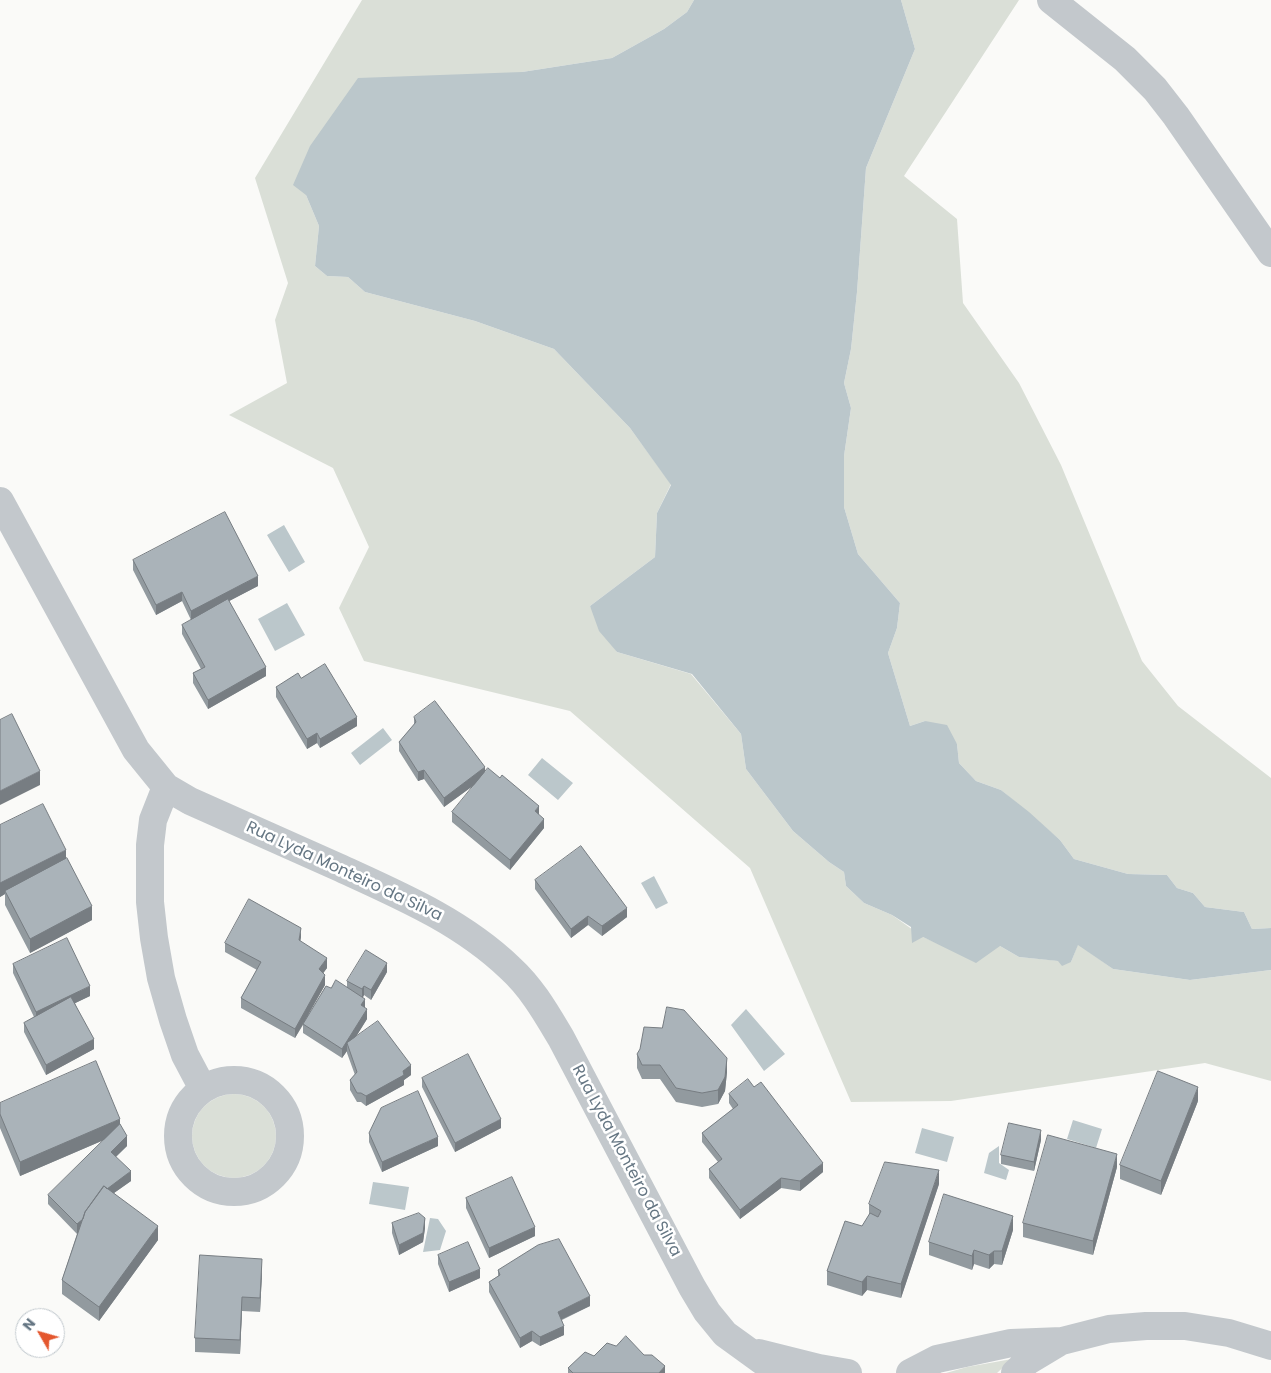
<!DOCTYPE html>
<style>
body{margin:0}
#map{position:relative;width:1271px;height:1373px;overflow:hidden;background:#fafaf8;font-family:Poppins,sans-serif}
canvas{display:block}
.north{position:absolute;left:15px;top:1308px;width:50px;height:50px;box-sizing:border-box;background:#fff;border:1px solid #c1c8cd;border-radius:50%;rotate:308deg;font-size:14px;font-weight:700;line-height:20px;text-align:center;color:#657683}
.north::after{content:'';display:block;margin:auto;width:18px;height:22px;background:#e4572e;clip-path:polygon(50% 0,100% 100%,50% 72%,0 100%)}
</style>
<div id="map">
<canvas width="1271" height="1373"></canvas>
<div class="north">N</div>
</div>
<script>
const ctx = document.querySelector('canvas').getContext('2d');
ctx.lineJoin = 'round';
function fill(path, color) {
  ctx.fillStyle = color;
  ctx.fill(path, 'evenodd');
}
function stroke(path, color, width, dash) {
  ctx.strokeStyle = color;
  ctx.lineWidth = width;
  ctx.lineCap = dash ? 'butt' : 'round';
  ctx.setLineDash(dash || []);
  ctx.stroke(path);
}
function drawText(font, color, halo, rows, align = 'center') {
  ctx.font = font + ' Poppins,sans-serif';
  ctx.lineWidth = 5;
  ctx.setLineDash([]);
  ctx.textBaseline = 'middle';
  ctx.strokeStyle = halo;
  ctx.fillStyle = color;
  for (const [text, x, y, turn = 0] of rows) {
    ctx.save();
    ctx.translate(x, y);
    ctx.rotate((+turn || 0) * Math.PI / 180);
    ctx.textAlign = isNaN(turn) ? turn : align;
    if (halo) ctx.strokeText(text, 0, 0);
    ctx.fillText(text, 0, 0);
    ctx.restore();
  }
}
const green = new Path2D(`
 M362 0H694L687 12 664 29 612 58 522 72 306 195 319 226 315 266 327 276 348 277 365 292 475 321 554 349 630 428 671 484 657 513 655 557 590 606 617 652 691 674 741 734 746 769 793 831 829 862 844 872 846 886 864 903 892 915 923 937 948 948 1000 946 1019 957 1071 962 1078 944 1113 969 1190 980 1271 970V1081L1205 1063 951 1101 851 1102 750 868 570 711 364 661 339 608 369 547 333 468 229 415 287 383 275 320 288 283 255 178Z
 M901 0H1019L904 176 957 219 963 303 1019 383 1061 465 1142 661 1178 706 1271 778V928L1252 929 1244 912 1205 907 1193 893 1177 888 1167 875 1128 874 1074 859 1060 840 1001 790 976 781 959 763 957 744 925 721 910 726 888 653 897 628 900 603 858 554 844 507V456L851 408 844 383 851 349 857 292 866 168 915 49Z
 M192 1136a42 42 0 1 1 84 0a42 42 0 1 1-84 0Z
 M1012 1359 997 1373H946L967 1367Z`);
const water = new Path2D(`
 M694 0H901L915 49 866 168 857 292 851 349 844 383 851 408 844 456V507L858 554 900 603 897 628 888 653 910 726 925 721 947 725 957 744 959 763 976 781 1001 790 1029 812 1060 840 1074 859 1128 874 1167 875 1177 888 1193 893 1205 907 1244 912 1252 929 1271 928V970L1190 980 1113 969 1078 945 1071 962 1062 966 1058 961 1019 957 1000 946 976 963 923 937 912 943 911 927 892 915 864 903 846 886 844 872 829 862 793 831 746 769 741 734 692 674 617 652 599 631 590 606 655 557 657 513 671 485 630 428 554 349 475 321 365 292 348 277 327 276 315 266 319 226 306 195 293 185 310 146 358 78 522 72 612 58 664 29 687 12Z
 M284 525 305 562 289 572 267 535Z
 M287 603 305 635 275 651 258 619Z
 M383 728 392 740 360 765 351 753Z
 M542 758 573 783 558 800 528 775Z
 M654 876 668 903 656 909 641 883Z
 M746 1009 785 1054 764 1071 731 1025Z
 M1073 1120 1102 1129 1096 1148 1067 1139Z
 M922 1128 954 1137 947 1162 915 1153Z
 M999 1146V1163L1009 1170 1006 1180 984 1173 989 1153Z
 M373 1182 409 1187 405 1210 369 1204Z
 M430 1218 438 1219 446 1231 440 1250 423 1252Z`);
const street = new Path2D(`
 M1051 0 1125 59 1155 89 1176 116 1271 253
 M0 501 136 750 166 787 190 801C239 823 289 845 338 867 399 895 461 921 510 968 532 988 546 1013 561 1038L692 1287 707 1312 725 1334 779 1373
 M166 787 153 820 150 845V902L154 938 161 978 173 1020 185 1055 203 1089
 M178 1136a56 56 0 1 1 112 0a56 56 0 1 1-112 0Z
 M759 1353 819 1368 848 1373
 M910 1373 937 1359 1011 1343 1062 1341 1109 1329 1146 1326H1185L1229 1333 1271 1346
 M1015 1373 1028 1361 1058 1343`);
const wall = new Path2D(`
 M133 560 258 586 229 601 266 676 208 709 193 683V673L201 669 182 634V625L191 620 182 601 156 615 133 570Z
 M301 678 357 726 320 748 317 743 307 749 276 697V687Z
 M414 717 539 815 544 828 510 870 452 822V812L477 783 444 807 424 779 418 781 399 751V742L414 725Z
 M0 825 66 859 92 920 30 953 5 905V894L0 897Z
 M535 880 627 917 602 936 588 925 571 938 535 889Z
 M301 937 300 941 327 968 323 973 325 985 308 1015 331 988 347 987V981L387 972 371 1000 364 995 363 997 367 1019 355 1038 411 1075 404 1080V1085L366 1106 361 1102H357L350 1090V1080L355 1075 347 1053V1051L342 1058 303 1033V1025L295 1038 241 1008V998L257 970 225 952V943Z
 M13 964 90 996 75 1003 94 1049 46 1075 24 1032V1023L34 1017 13 973Z
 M637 1054 727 1072 725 1091 718 1104 702 1107 676 1102 660 1079H642L637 1068Z
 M422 1078 501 1128 455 1152 422 1087Z
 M729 1094 823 1172 800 1191 781 1188 740 1219 709 1178V1169L718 1162 702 1142V1133L733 1109 729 1103Z
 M1198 1101 1161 1195 1120 1179V1165Z
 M0 1103 120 1124 127 1146 116 1157 131 1181 114 1193 158 1240 99 1321 62 1294V1280L77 1234 48 1204V1195L104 1140 20 1176 0 1128Z
 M369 1133 438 1146 382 1172 369 1142Z
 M1041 1140 1034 1171 1001 1164V1155Z
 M1117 1167 1093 1255 1023 1237V1223Z
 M939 1184 901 1298 867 1290 862 1296 827 1285V1271L862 1226 869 1215V1204Z
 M466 1198 535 1236 489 1258 466 1208Z
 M392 1223 425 1228 423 1242 399 1255 392 1233Z
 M1013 1230 1002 1265 994 1264 989 1269 974 1264 972 1270 929 1255V1242Z
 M438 1255 480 1278 449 1292 438 1264Z
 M498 1270 590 1306 562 1320 564 1335 540 1346 532 1341 520 1348 489 1292V1282L498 1276Z
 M262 1273 260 1312 242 1311 240 1354 195 1352V1338Z
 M616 1346 644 1355 665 1373H568V1368Z`);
const shadedWall = new Path2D(`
 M258 576V586L191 621V611Z
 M182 592V601L156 615V605Z
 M266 667V676L208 709V700Z
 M357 717V726L320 748V739Z
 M317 733V743L307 749V739Z
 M485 767V777L444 807V798Z
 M424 770V779L418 781V772Z
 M40 771V785L0 805V791Z
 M539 806V816L535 811Z
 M544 819V828L510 870V860Z
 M66 850V864L5 891V894L0 897V883Z
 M92 906V920L30 953V939Z
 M627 908V917L602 936V926Z
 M588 916V925L571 938V929Z
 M301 928V937L299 949V940Z
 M327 958V968L319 979V969Z
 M387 963V972L371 1000V990Z
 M325 975V985L295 1038V1029Z
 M90 986V996L36 1022V1012Z
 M364 986V995L362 999V989Z
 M365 999V1008L361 1005Z
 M367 1009V1019L349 1048 347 1043V1051L342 1058V1049Z
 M94 1039V1049L46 1075V1065Z
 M727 1058V1072L725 1091 718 1104V1090Z
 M411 1065V1075L404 1080V1085L366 1106V1096Z
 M1198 1087V1101L1161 1195V1181Z
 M120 1119V1133L20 1176V1162Z
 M501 1119V1128L455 1152V1143Z
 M1041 1130V1140L1034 1171V1162Z
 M127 1136V1146L111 1161V1152Z
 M438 1137V1146L382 1172V1162Z
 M1117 1154V1167L1093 1255V1241Z
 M823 1163V1172L800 1191V1181Z
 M939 1170V1184L901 1298V1284Z
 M131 1171V1181L104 1200 77 1234V1224L104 1191Z
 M781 1178V1188L740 1219V1210Z
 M1013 1216V1230L1002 1265V1251Z
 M425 1218V1228L423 1242 399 1255V1245Z
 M158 1226V1240L99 1321V1307Z
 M535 1227V1236L489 1258V1248Z
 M974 1250V1264L972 1270V1256Z
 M994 1251V1264L989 1269V1255Z
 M262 1259V1273L260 1312V1298Z
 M480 1269V1278L449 1292V1282Z
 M867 1276V1290L862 1296V1282Z
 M590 1296V1306L558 1321V1312Z
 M242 1297V1311L240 1354V1340Z
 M564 1326V1335L540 1346V1337Z
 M532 1331V1341L520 1348V1338Z
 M665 1366V1373H659Z`);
const building = new Path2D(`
 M225 512 258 576 191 611 182 592 156 605 133 560Z
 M228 599 266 667 208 700 193 673 205 667 182 625Z
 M325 664 357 717 320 739 317 733 307 739 276 687 298 673 301 678Z
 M435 701 485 767 444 798 424 770 418 772 399 742 416 722 414 717Z
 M12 714 40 771 0 791V720Z
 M488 768 500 778 502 775 539 806 535 811 544 819 510 860 452 812Z
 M43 804 66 850 0 883V825Z
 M581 846 627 908 602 926 588 916 571 929 535 880Z
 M67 858 92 906 30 939 5 891Z
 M249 899 301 928 299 940 327 958 319 969 325 975 295 1029 241 998 261 962 225 943Z
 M67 938 90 986 36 1012 13 964Z
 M366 950 387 963 371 990 364 986 362 989 347 981Z
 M336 980 365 999 361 1005 367 1009 342 1049 303 1024 326 986 331 988Z
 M71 997 94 1039 46 1065 24 1023Z
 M667 1007 684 1010 727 1058 725 1077 718 1090 702 1093 676 1088 660 1065H642L637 1054 640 1049 644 1027 662 1028Z
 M378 1021 411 1065 403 1071 404 1075 366 1096 361 1093H357L350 1080 357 1072 347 1043Z
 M468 1054 501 1119 455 1143 422 1078Z
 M96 1061 120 1119 20 1162 0 1114V1103Z
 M1158 1071 1198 1087 1161 1181 1120 1165Z
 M748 1079 754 1087 761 1082 823 1163 800 1181 781 1178 740 1210 709 1169 722 1159 702 1133 738 1105 729 1094Z
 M418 1091 438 1137 382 1162 369 1133 381 1108Z
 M1009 1123 1041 1130 1034 1162 1001 1155Z
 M120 1124 127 1136 111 1152 131 1171 107 1189 104 1186 85 1212 83 1219 77 1224 48 1195Z
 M1048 1135 1117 1154 1093 1241 1023 1223Z
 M885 1162 939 1170 901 1284 867 1276 862 1282 827 1271 845 1221 862 1226 870 1213 878 1217 881 1211 869 1204Z
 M512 1177 535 1227 489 1248 466 1198Z
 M104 1186 158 1226 99 1307 62 1280 85 1212Z
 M944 1194 1013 1216 1002 1251H994L989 1255 974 1250 972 1256 929 1242Z
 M419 1213 425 1218 423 1233 399 1245 392 1223Z
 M559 1239 590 1296 558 1312 564 1326 540 1337 532 1331 520 1338 489 1282 500 1275 498 1270 538 1245Z
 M468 1242 480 1269 449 1282 438 1255Z
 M200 1255 262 1259 260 1298 242 1297 240 1340 195 1338Z
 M626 1336 644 1355H652L665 1366 659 1373H573L568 1368 585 1352 594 1356 607 1343 616 1346Z`);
const streetNames = [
 ["Rua Lyda Monteiro da Silva",344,872,25],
 ["Rua Lyda Monteiro da Silva",626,1161,62]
];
fill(green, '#dadfd7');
fill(water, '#bbc7cb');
stroke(street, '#c3c8cc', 28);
fill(wall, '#929a9f');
fill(shadedWall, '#777d82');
fill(building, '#aab3b9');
stroke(building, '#777d82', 1);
drawText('16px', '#657683', '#fff', streetNames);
</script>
